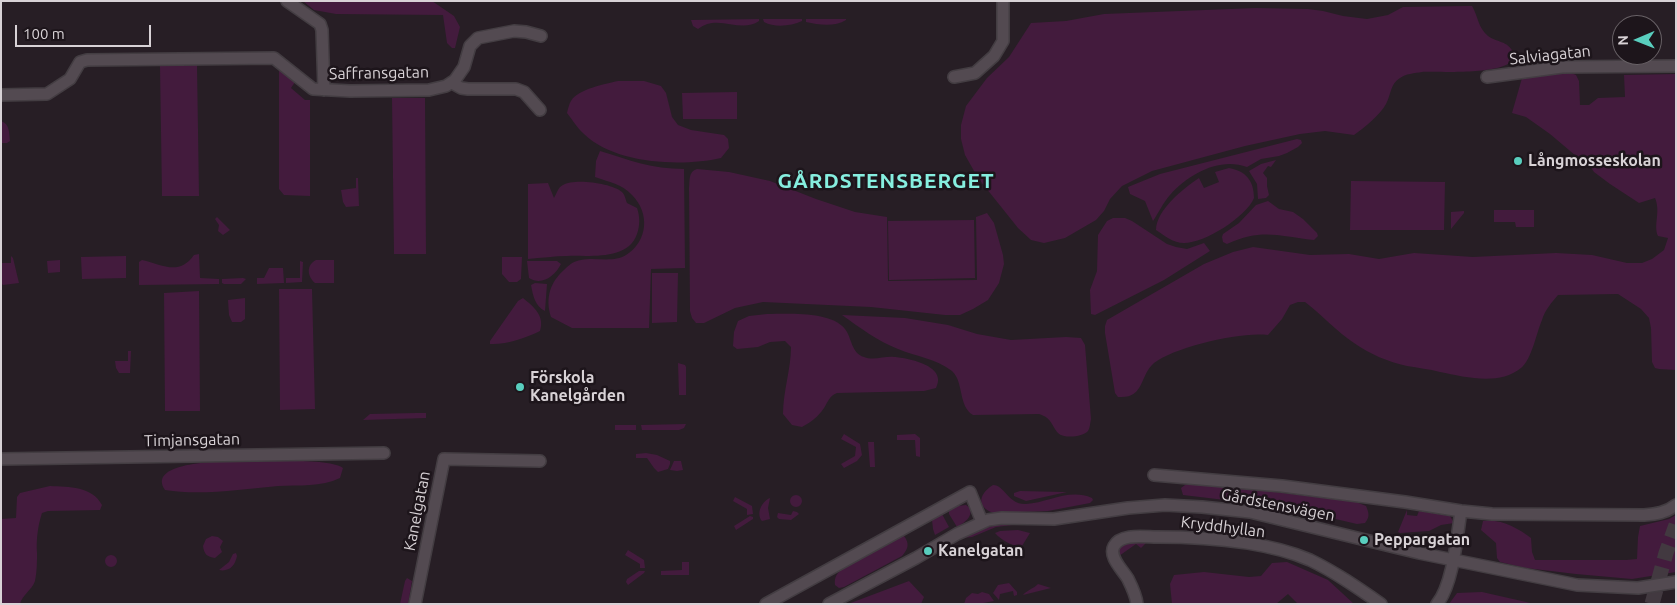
<!DOCTYPE html>
<meta charset="utf-8">
<style>
body{margin:0}
#map{position:relative;width:1677px;height:605px;overflow:hidden;background:#271e25;font-family:Ubuntu,sans-serif}
canvas{display:block}
.frame{position:absolute;inset:0;border:2px solid #d8d2d6;pointer-events:none}
.north{position:absolute;left:1612px;top:15px;width:50px;height:50px;box-sizing:border-box;background:#1d151b;border:1px solid #686166;border-radius:50%;rotate:269deg;font-size:14px;font-weight:700;line-height:20px;text-align:center;color:#d8d2d6}
.north::after{content:'';display:block;margin:auto;width:18px;height:22px;background:#59cebe;clip-path:polygon(50% 0,100% 100%,50% 72%,0 100%)}
.scale{position:absolute;left:15px;top:25px;width:136px;height:22px;box-sizing:border-box;border:2px solid #d8d2d6;border-top:0;padding-left:6px;font-size:15px;line-height:18px;white-space:nowrap;color:#d8d2d6;-webkit-text-stroke:4px #1d151b;paint-order:stroke}
</style>
<div id="map">
<canvas width="1677" height="605"></canvas>
<div class="frame"></div>
<div class="north">N</div>
<div class="scale">100 m</div>
</div>
<script>
const ctx = document.querySelector('canvas').getContext('2d');
ctx.lineJoin = 'round';
function fill(path, color) {
  ctx.fillStyle = color;
  ctx.fill(path, 'evenodd');
}
function stroke(path, color, width, dash) {
  ctx.strokeStyle = color;
  ctx.lineWidth = width;
  ctx.lineCap = dash ? 'butt' : 'round';
  ctx.setLineDash(dash || []);
  ctx.stroke(path);
}
function drawText(font, color, halo, rows, align = 'center') {
  ctx.font = font + ' Ubuntu,sans-serif';
  ctx.lineWidth = 5;
  ctx.setLineDash([]);
  ctx.textBaseline = 'middle';
  ctx.strokeStyle = halo;
  ctx.fillStyle = color;
  for (const [text, x, y, turn = 0] of rows) {
    ctx.save();
    ctx.translate(x, y);
    ctx.rotate((+turn || 0) * Math.PI / 180);
    ctx.textAlign = isNaN(turn) ? turn : align;
    if (halo) ctx.strokeText(text, 0, 0);
    ctx.fillText(text, 0, 0);
    ctx.restore();
  }
}
const green = new Path2D(`
 M303 1H432L454 16 460 27 455 48H452L447 43 443 15 336 14 314 10Z
 M1468 6H1472C1478 16 1478 28 1488 36 1496 42 1508 41 1513 52 1523 77 1435 71 1422 72 1415 73 1405 74 1400 78 1390 84 1391 95 1386 104 1380 115 1364 128 1354 135L1325 131 1300 134 1245 146 1152 171 1122 186 1110 199 1104 211 1096 220 1065 238 1044 243 1031 240 1018 228 978 178 965 155 961 139V125L966 106 987 78 1009 57 1031 23 1066 21 1104 14 1256 8 1308 9 1323 11 1343 16 1367 19 1388 15 1403 7Z
 M759 19V21C740 34 718 13 698 29L693 26 691 20Z
 M763 19H802V21C791 26 775 28 764 22Z
 M806 19H846V20C835 27 819 25 806 22Z
 M197 65 199 196H162L160 66Z
 M279 67 295 82 291 88 305 100H310V196L284 195 279 189Z
 M1568 72 1576 75 1579 81 1580 105H1589L1598 98 1625 97 1624 75 1676 74V370L1659 369 1655 368 1652 362 1651 328 1649 318 1641 309 1618 294 1558 295C1552 302 1545 310 1542 320 1536 334 1532 359 1521 368 1499 386 1465 377 1440 372 1429 369 1418 368 1407 366 1388 362 1370 354 1354 343 1337 332 1322 315 1305 302H1298L1290 305 1282 319 1268 335C1242 331 1174 347 1154 363 1139 376 1145 399 1118 397L1115 393 1105 333V326L1107 320 1204 264 1233 252 1253 247 1310 255 1349 254 1379 259 1414 253 1473 257 1556 253 1592 255 1627 263H1642L1652 259 1664 250 1668 238 1658 236C1653 225 1661 212 1655 198L1639 203 1610 184 1594 172 1589 165 1576 156 1550 134 1526 117 1512 113 1522 78Z
 M618 81H644L661 86 666 93 672 117 678 125 691 130 724 135 728 139 729 148 721 158C681 167 615 164 584 134 577 128 572 119 567 113 568 109 569 104 571 101 578 89 605 84 618 81Z
 M737 92V119H683L682 93Z
 M392 98H425L426 254H394Z
 M1 121C10 124 9 133 10 141L7 143H1Z
 M1297 139 1301 140 1302 143 1298 147 1287 153 1279 156 1261 159 1247 167C1219 157 1189 174 1170 195 1163 203 1159 212 1153 221L1145 201 1130 194 1128 187 1160 174Z
 M600 151C629 160 652 169 684 169L685 268 651 269 649 328H572L551 317C545 298 550 282 565 269 570 264 574 261 581 260 595 257 614 263 626 255 648 241 650 213 632 195 622 184 609 182 595 177L596 161Z
 M1276 160 1271 167 1268 166 1263 173 1267 178V186L1269 195 1266 198 1258 199 1257 184 1249 171 1261 164Z
 M1229 168C1246 171 1254 181 1254 198 1246 217 1205 243 1184 243 1173 243 1165 236 1156 230 1156 210 1184 188 1199 178L1204 188 1219 182 1215 172Z
 M697 169 729 172 770 181 816 199 855 212 887 217 888 281 977 280 976 217 987 213 994 223 1003 255 1004 264 999 283 988 300 973 309 960 315H945L871 307 763 302 735 308 704 323H696L692 318 690 311 689 188C690 180 688 172 697 169Z
 M356 178H358L359 206 346 207 343 202 341 190 356 188Z
 M1351 181 1445 182 1444 230H1350Z
 M548 183 554 198C557 193 558 187 563 185 574 178 612 183 622 192 625 195 625 198 627 203L637 208C640 217 640 225 637 234 628 261 589 255 567 256 555 256 541 258 528 259V184Z
 M1268 201 1279 209 1293 212 1303 219 1317 233 1318 236 1314 240C1278 236 1262 228 1227 244L1223 242 1222 237 1223 234 1239 223 1256 205Z
 M1494 210H1534V227H1516L1515 222H1494Z
 M1464 211V213L1451 229V212Z
 M217 217 230 230 223 235 218 231 219 225 215 219Z
 M1113 218H1125L1132 221 1167 244 1176 247 1187 249 1204 243 1210 251 1164 280 1095 315 1091 314 1090 290 1097 271 1098 235 1107 221Z
 M974 220 975 278 889 280 888 221Z
 M199 254 200 278 219 279V284L139 285V262L142 260C163 265 179 276 194 255Z
 M11 256 13 258 19 283 3 285 1 283V263H11Z
 M126 256V278L82 279 81 257Z
 M502 257H522L521 279 517 282H509L502 274Z
 M60 260V272L48 273 47 261Z
 M316 260H334V283H315C307 276 306 265 316 260Z
 M300 261 303 262 302 282 286 283V278H300Z
 M527 261H557L561 264C555 276 542 286 529 278Z
 M269 268H283L284 283 257 284V278H264Z
 M652 273H678L677 322 652 323Z
 M222 279 243 278 246 279 241 284H224L222 283Z
 M535 283 547 284 545 311C535 306 533 296 531 285Z
 M279 289H312L315 409 280 410Z
 M199 291 200 411H165L164 293Z
 M245 298V319L241 322H232L229 315 228 300Z
 M523 298C534 307 545 316 540 331 526 338 505 345 490 344V341L518 301Z
 M767 314C788 314 831 311 845 329 852 338 851 353 864 357 873 361 885 356 894 357 909 358 948 366 936 388L924 391 837 393C829 396 828 402 824 408 818 417 811 422 802 427L792 425 783 414C783 391 791 369 791 347L785 341 770 342 758 347 737 349 733 346 734 332 738 321 749 316Z
 M842 315 905 318 948 325 977 334 1011 340 1066 337 1081 338 1085 345 1091 419C1090 423 1090 428 1088 431 1083 437 1064 439 1058 433 1051 425 1052 418 1039 414L973 415C958 406 964 382 952 371 935 358 917 357 898 349 878 341 860 328 842 315Z
 M128 351H131L130 373H119L116 368 115 361H128Z
 M678 363 685 365 686 367V395H679Z
 M417 413H426V418L363 420 370 414Z
 M686 424 684 428 679 430H642L641 425Z
 M615 425H636V430H615Z
 M844 434 860 444 862 455 857 461 844 468 841 464 855 456 856 447 841 439Z
 M915 434 920 438V457L916 456 915 440H897V435Z
 M868 442H874L875 467H870Z
 M646 453 657 455 670 461V464L668 469 658 472 654 468 647 458H636V454Z
 M263 461C281 461 330 459 343 468L340 478C321 487 299 485 278 486 242 489 201 496 165 490 143 457 248 461 263 461Z
 M674 461H681L683 470 677 471 670 470Z
 M1190 484 1267 491 1356 502 1366 506C1369 513 1370 517 1365 523L1357 524 1284 507 1183 495 1181 488 1185 485Z
 M993 485C1005 485 1008 505 1026 504 1048 503 1069 488 1092 498L1093 500 1090 503 1048 511 993 513C975 506 980 493 993 485Z
 M50 486C69 487 92 486 102 505L100 510 48 511 42 513C38 525 36 540 37 553 37 562 37 571 35 581 32 590 22 595 20 604H1V519L16 518 17 497 20 493Z
 M1020 491 1063 492H1067L1026 501 1014 496V493Z
 M790 501a6 6 0 1 1 12 0a6 6 0 1 1-12 0Z
 M735 497 752 506 753 514 747 515V509L733 501Z
 M770 498 768 508 770 519 762 521C756 514 761 502 770 498Z
 M966 505 970 508C973 517 964 523 957 527L949 514V510L958 506Z
 M1407 510V515L1417 516 1419 511 1450 516 1454 523 1441 525 1429 531 1400 533 1398 532Z
 M793 511 797 512 799 514 791 520 779 519 777 517 778 513 791 515Z
 M942 514 949 527 935 535 933 529 932 520Z
 M1676 515V572L1632 579 1576 574 1526 568 1500 562 1497 558 1496 543 1481 530 1483 521C1500 518 1518 528 1531 538L1532 552 1535 560H1626L1637 559 1638 537 1640 526 1669 519Z
 M750 516 753 517V519L736 530 734 526Z
 M1012 523V525L996 527 972 537 962 538C979 530 993 524 1012 523Z
 M1018 530 1030 533 1022 546C1013 547 1001 540 995 533L1000 531Z
 M212 536 218 537 223 541 220 547 222 552 215 558C207 557 204 554 203 546L206 539Z
 M899 536H904C910 544 908 549 902 556L844 587 839 588 835 585C834 577 837 573 843 568Z
 M1146 540V543L1141 548 1136 544 1119 556 1118 551 1125 543Z
 M628 550 644 560 645 568H640V564L625 555Z
 M233 554 236 553 237 556C235 566 229 572 219 570L229 562Z
 M105 561a6 6 0 1 1 12 0a6 6 0 1 1-12 0Z
 M682 562H689V575H661V571L682 570Z
 M1287 562 1328 580 1354 604H1298L1288 594 1276 604H1172L1170 584 1174 575 1204 572 1249 577 1261 576 1272 563Z
 M639 571H645L644 573 628 585 626 582 627 579Z
 M407 578 412 581 408 604H400L405 581Z
 M909 581 924 597 921 604H848Z
 M1009 583 1017 592V595L1014 596 1013 591 1000 594 999 600 993 593 998 585Z
 M1038 584 1051 588 1023 595C1027 590 1033 589 1038 584Z
 M982 592 989 594 994 601 978 604H964L966 598 972 593 978 594Z
 M1482 592 1535 604H1449L1457 593Z`);
const highwayTunnel = new Path2D(`
 M1652 604 1666 553 1676 525`);
const minor = new Path2D(`
 M287 1 320 24 322 30 324 90
 M954 77 975 73 994 56 1003 41V1
 M1487 77 1562 67 1676 66
 M452 83 461 88 468 89H516L524 92 540 110
 M1 95 47 94 70 79 80 62 87 60 274 58 313 89 350 91 429 90 446 86 455 80 464 67 470 46 478 38 514 31 526 32 541 36
 M1 459 384 453
 M1154 475 1282 486 1405 502 1461 511 1492 514 1644 515C1656 514 1666 513 1676 505
 M415 604 444 459 540 461
 M766 604 970 492 982 522
 M829 604 916 558 957 534 988 520 1002 518 1054 519 1128 508 1165 505 1202 507 1250 512 1419 553 1577 585 1638 588 1676 582
 M1137 604C1136 595 1132 587 1128 579 1123 570 1108 557 1114 546 1121 533 1145 537 1157 537 1204 537 1266 541 1310 560 1335 572 1358 588 1381 604
 M1437 604C1453 585 1457 536 1461 511`);
const markers = [
 [1518,161,5,"#59cebe"],
 [520,387,5,"#59cebe"],
 [1364,540,5,"#59cebe"],
 [928,551,5,"#59cebe"]
];
const streetNames = [
 ["Salviagatan",1550,55,-6],
 ["Saffransgatan",379,73,-1],
 ["Timjansgatan",192,440,-1],
 ["Gårdstensvägen",1278,505,11],
 ["Kanelgatan",417,511,-79],
 ["Kryddhyllan",1223,527,7]
];
const poiNames = [
 ["Långmosseskolan",1528,161],
 ["Förskola",530,378],
 ["Kanelgården",530,396],
 ["Peppargatan",1374,540],
 ["Kanelgatan",938,551]
];
const districtNames = [
 ["GÅRDSTENSBERGET",886,181]
];
fill(green, '#431b3d');
stroke(highwayTunnel, '#423940', 15, [15, 8]);
stroke(minor, '#433d42', 14);
stroke(minor, '#534a51', 11);
for (const [x, y, r, color] of markers) {
  const dot = new Path2D();
  dot.arc(x, y, r, 0, 2 * Math.PI);
  ctx.fillStyle = color;
  ctx.fill(dot);
  stroke(dot, '#1d151b', 2);
}
drawText('16px', '#d8d2d6', '#1d151b', streetNames);
drawText('bold 16px', '#d8d2d6', '#1d151b', poiNames, 'left');
ctx.letterSpacing = '1px';
drawText('bold 21px', '#86eedf', '#1d151b', districtNames);
ctx.letterSpacing = '0px';
</script>
